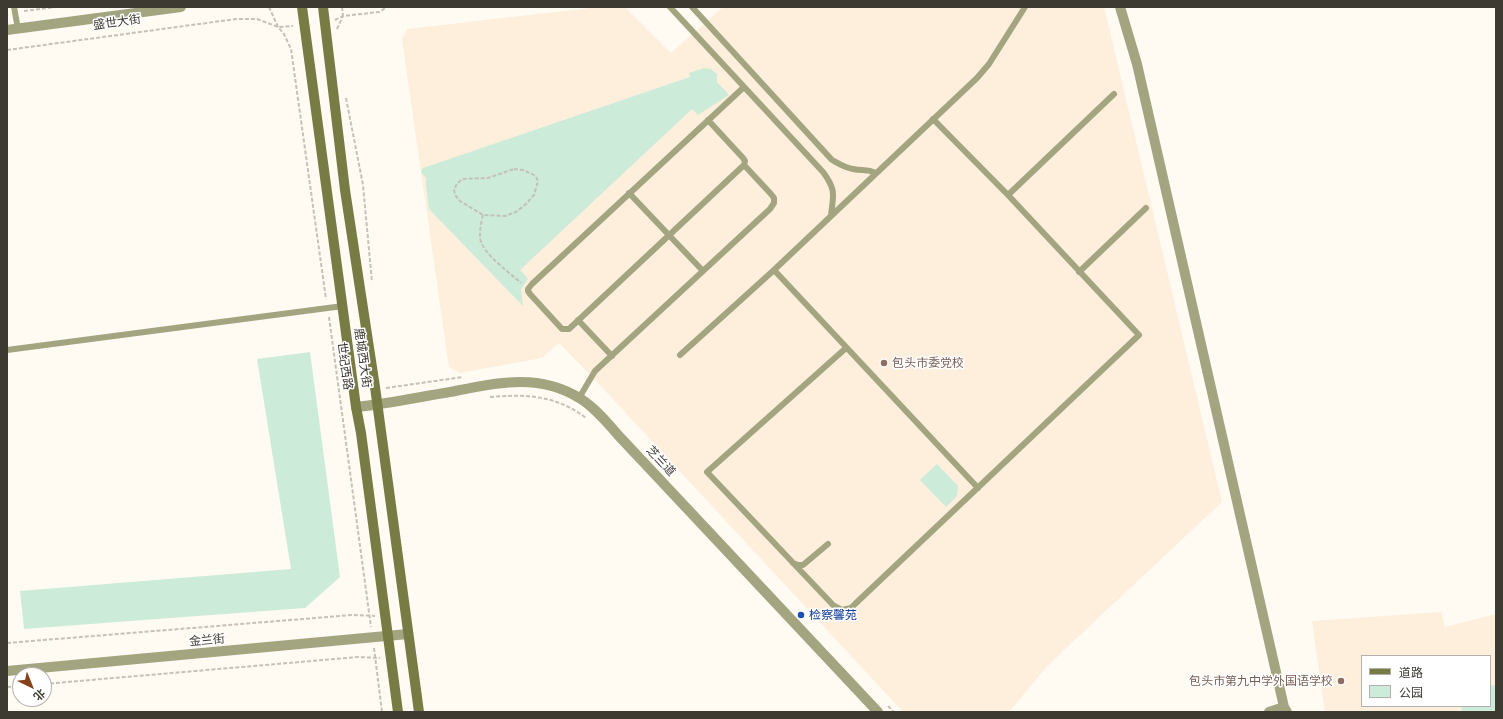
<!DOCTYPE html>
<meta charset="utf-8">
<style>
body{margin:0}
#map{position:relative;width:1503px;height:719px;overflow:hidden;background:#fffbf3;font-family:Barlow,"Noto Sans SC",sans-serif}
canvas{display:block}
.frame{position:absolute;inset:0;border:8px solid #3d3a32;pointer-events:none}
.legend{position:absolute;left:1361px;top:655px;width:130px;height:52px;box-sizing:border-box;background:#fff;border:1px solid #b1b0ad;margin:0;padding:5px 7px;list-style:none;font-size:12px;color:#3d3a32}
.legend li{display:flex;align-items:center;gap:8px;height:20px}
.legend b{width:20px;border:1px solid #b1b0ad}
.north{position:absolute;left:12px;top:667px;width:40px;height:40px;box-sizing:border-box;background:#fff;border:1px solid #b1b0ad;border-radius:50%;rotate:137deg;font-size:11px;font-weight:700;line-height:16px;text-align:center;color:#3d3a32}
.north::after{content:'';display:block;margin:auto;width:14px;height:18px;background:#864118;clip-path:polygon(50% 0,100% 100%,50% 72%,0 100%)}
</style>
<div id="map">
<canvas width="1503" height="719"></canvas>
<div class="frame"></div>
<ul class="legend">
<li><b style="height:5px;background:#777b44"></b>道路</li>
<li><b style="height:11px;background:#ccebd9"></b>公园</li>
</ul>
<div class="north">北</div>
</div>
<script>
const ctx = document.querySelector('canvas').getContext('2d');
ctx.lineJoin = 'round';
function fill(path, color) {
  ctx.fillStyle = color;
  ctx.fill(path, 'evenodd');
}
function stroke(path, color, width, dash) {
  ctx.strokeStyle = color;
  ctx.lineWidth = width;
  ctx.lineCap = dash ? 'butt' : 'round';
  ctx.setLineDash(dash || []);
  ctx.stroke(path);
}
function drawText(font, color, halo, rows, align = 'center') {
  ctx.font = font + ' Barlow,"Noto Sans SC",sans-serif';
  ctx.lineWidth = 3;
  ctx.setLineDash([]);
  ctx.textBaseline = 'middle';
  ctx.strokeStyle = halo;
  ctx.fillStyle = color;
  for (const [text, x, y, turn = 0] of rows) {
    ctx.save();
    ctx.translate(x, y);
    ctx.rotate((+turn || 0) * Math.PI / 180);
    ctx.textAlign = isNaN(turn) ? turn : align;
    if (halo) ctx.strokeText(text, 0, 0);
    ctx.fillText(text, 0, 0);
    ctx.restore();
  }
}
const education = new Path2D(`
 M599 7H625L671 53 723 7H1104L1222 502 1064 650 1044 670 1009 712H903L597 382 559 343 542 358 460 373 449 367 402 39 407 29Z
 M1441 612 1445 627 1496 614V712H1325L1312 621ZM1362 656H1490V706H1362Z`);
const green = new Path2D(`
 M704 68 711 69 717 74V82L729 95 698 115 692 109 520 270 528 279 521 289 523 306 429 209 426 185V178L421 172 423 168 690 77 689 73Z
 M310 352 340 577 305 608 24 629 20 591 291 569 257 359Z
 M937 464 958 486 957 496 946 507 920 480Z
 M1496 685V712H1462L1461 706H1490V686Z`);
const path = new Path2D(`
 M269 7 278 27 284 34 291 49 326 299
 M342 7 343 16
 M24 11 56 7
 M335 20 343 16 379 12 387 7
 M337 29 343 16
 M7 50 236 19H257L278 27 293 26
 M346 98 363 185 372 282
 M514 169 523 170 534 175 536 177 538 181 534 195 526 204 516 212 505 216 483 215 460 201 455 195 454 189 457 184 462 179 488 178Z
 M483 215C481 222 480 230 480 237 481 253 509 272 521 283
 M329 317 371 627
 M386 388 463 377
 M490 397C526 394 556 395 586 418
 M7 643 352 615 375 616
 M374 648 382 712
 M44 684 358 657 380 658
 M7 687 20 686
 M888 706 894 712`);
const service = new Path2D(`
 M14 7 18 29
 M670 7 823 172C837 191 833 195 831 216
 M692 7 832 160C839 164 845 168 853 169 863 171 867 169 876 173
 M708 120 743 158 745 161 744 165 569 329H562L530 294 528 291V289L532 284 744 87
 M629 193 703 271
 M1008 195 1114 94
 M1079 272 1146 208
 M578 320 612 356
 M846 348 707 472 833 605 842 610 851 608 855 604 1139 335 1008 195 933 119
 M7 350 343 306
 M680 355 774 270
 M579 398 595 371 770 209 774 203V198L771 194 744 165
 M978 488 774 270 977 78 989 64 1025 7
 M793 563 798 565H803L828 544`);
const tertiary = new Path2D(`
 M1120 7 1137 64 1284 707 1287 712
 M7 30 181 7
 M356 407C388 404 419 397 450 392 495 383 539 372 581 399 595 408 607 422 618 435L878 712
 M7 671 408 634
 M1269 712 1284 707`);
const secondary = new Path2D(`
 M302 7 356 407 361 433 398 712
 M323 7 345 190 375 387 419 712`);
const markers = [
 [884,363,4,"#8d6e63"],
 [801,615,4,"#1a4fb4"],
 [1341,681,4,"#8d6e63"]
];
const streetNames = [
 ["盛世大街",117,22,-8],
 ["鹿城西大街",363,358,82],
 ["世纪西路",345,366,82],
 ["芝兰道",661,461,47],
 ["金兰街",207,640,-5]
];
const educationNames = [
 ["包头市委党校",892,363],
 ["包头市第九中学外国语学校",1333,681,"right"]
];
const transitNames = [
 ["检察馨苑",809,615]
];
fill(education, '#feeedc');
fill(green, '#ccebd9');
stroke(path, '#c4c1b9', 2, [4, 2]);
stroke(service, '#a2a580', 6);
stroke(tertiary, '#a2a580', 10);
stroke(secondary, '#777b44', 10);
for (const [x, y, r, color] of markers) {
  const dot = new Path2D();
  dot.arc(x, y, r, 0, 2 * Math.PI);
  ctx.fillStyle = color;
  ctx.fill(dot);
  stroke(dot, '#fff', 1.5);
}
drawText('12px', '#3d3a32', '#fff', streetNames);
drawText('12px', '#785e54', '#fff', educationNames, 'left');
drawText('12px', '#164399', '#fff', transitNames, 'left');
</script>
